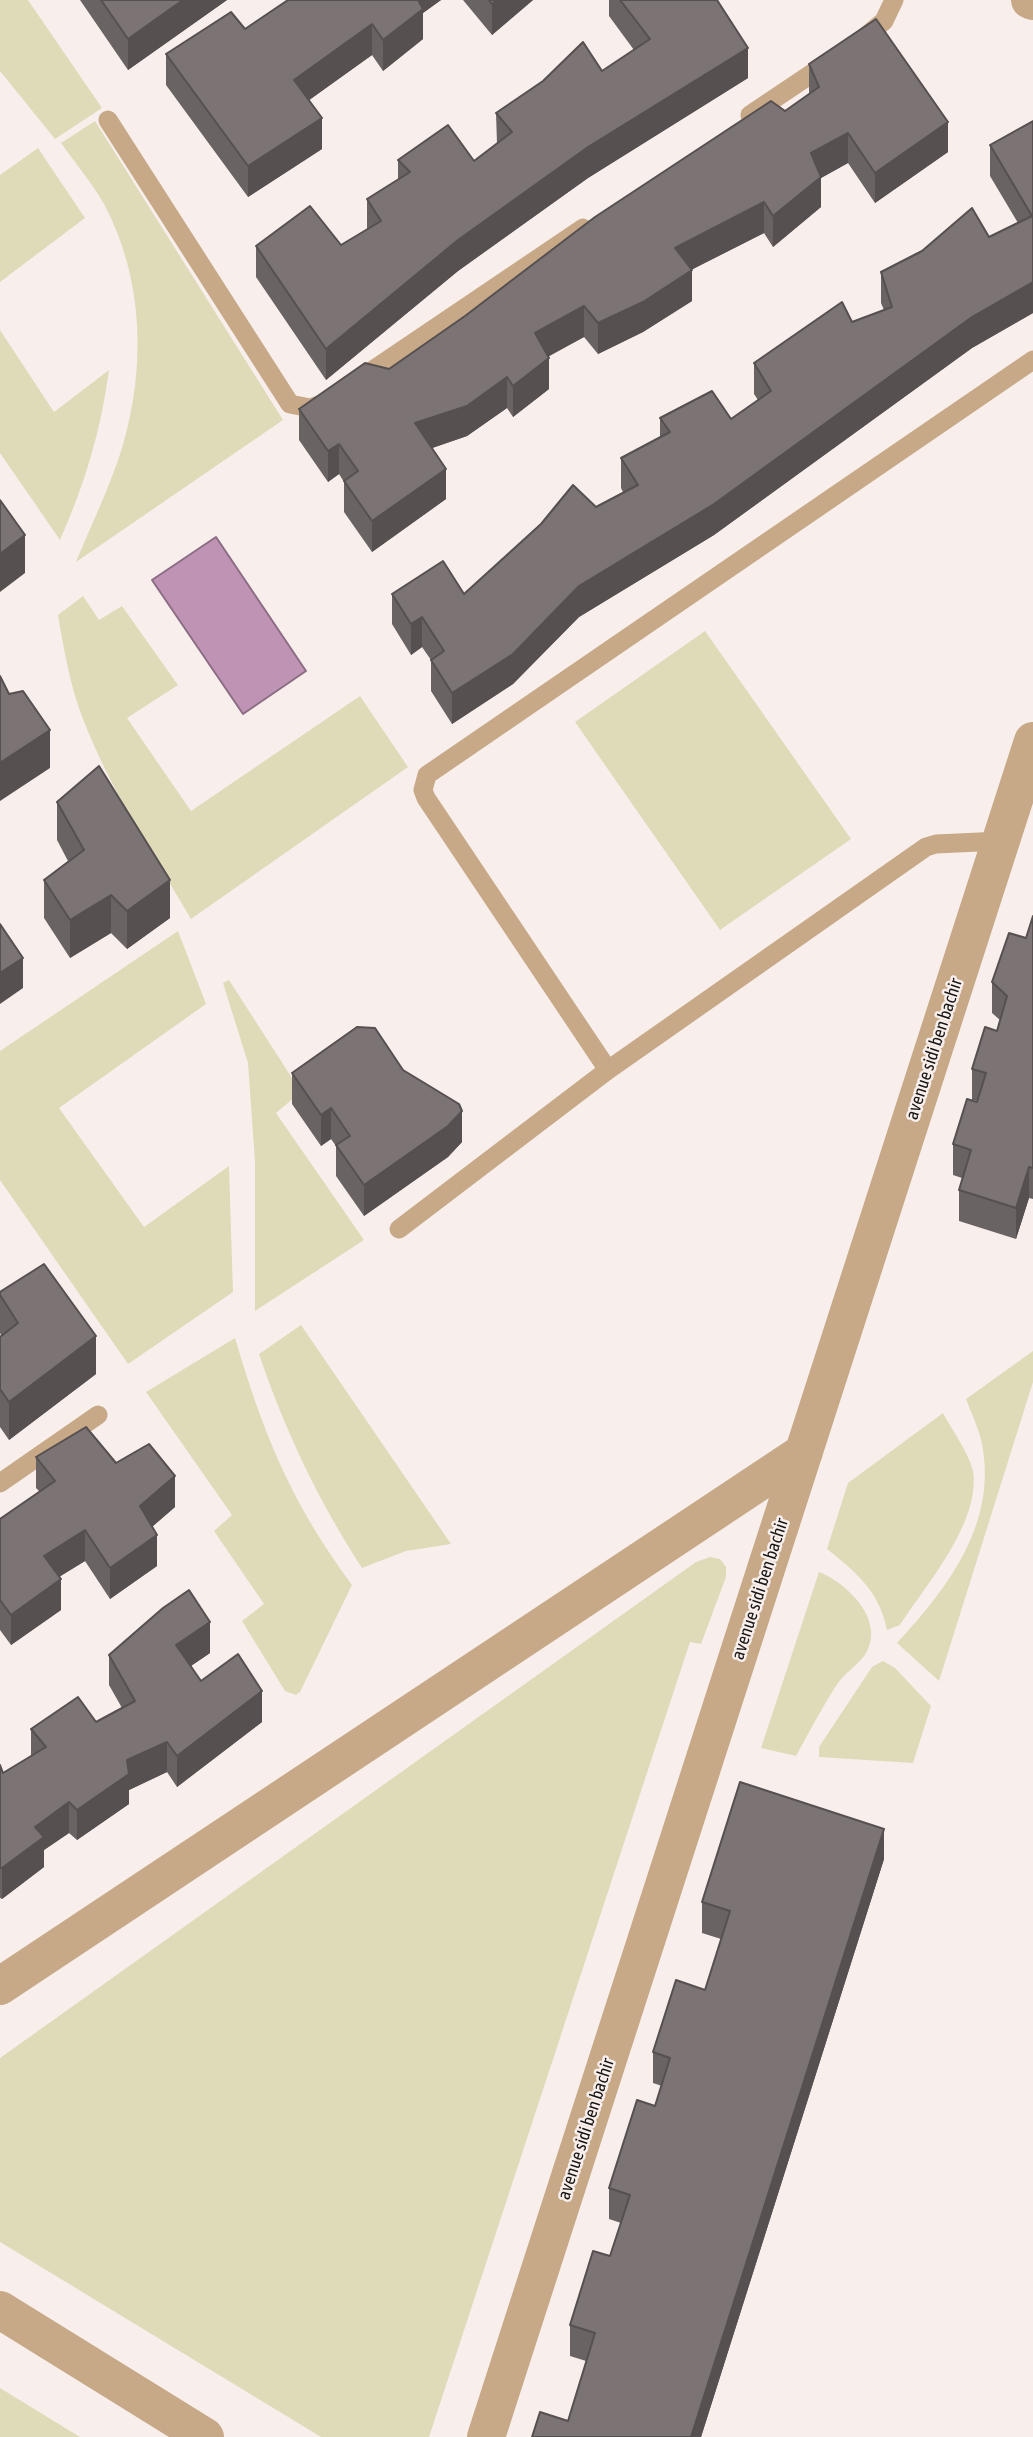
<!DOCTYPE html>
<style>
body{margin:0}
canvas{display:block;background:#f8efed}
</style>
<canvas width="1033" height="2437"></canvas>
<script>
const ctx = document.querySelector('canvas').getContext('2d');
ctx.lineJoin = 'round';
function fill(path, color) {
  ctx.fillStyle = color;
  ctx.fill(path, 'evenodd');
}
function stroke(path, color, width, dash) {
  ctx.strokeStyle = color;
  ctx.lineWidth = width;
  ctx.lineCap = dash ? 'butt' : 'round';
  ctx.setLineDash(dash || []);
  ctx.stroke(path);
}
function drawText(font, color, halo, rows, align = 'center') {
  ctx.font = font + ' "Asap Condensed",sans-serif';
  ctx.lineWidth = 5;
  ctx.setLineDash([]);
  ctx.textBaseline = 'middle';
  ctx.strokeStyle = halo;
  ctx.fillStyle = color;
  for (const [text, x, y, turn = 0] of rows) {
    ctx.save();
    ctx.translate(x, y);
    ctx.rotate((+turn || 0) * Math.PI / 180);
    ctx.textAlign = isNaN(turn) ? turn : align;
    if (halo) ctx.strokeText(text, 0, 0);
    ctx.fillText(text, 0, 0);
    ctx.restore();
  }
}
const green = new Path2D(`
 M0 0H28L102 108 55 139 0 71Z
 M95 121 283 420 76 562C91 525 110 487 122 448 146 368 144 279 104 204 92 183 75 163 61 143Z
 M38 148 85 218 0 282V175Z
 M0 330 54 412 109 370C101 430 85 484 60 540L0 453Z
 M83 596 99 620 122 606 178 685 127 718 191 811 360 696 408 767 191 919C153 854 110 789 83 719 70 686 64 650 58 615Z
 M705 631 851 839 720 930 575 722Z
 M178 931 206 1004 59 1108 144 1227 229 1166 233 1292 128 1364 0 1180V1051Z
 M229 980 301 1092 276 1113 364 1240 255 1311V1162L248 1063 223 983Z
 M301 1325 451 1544 406 1551 362 1568C318 1500 285 1431 259 1354Z
 M235 1338C264 1436 291 1502 352 1585L300 1692 296 1695 285 1691 242 1621 264 1604 214 1531 232 1515 146 1392Z
 M1033 1351V1382L939 1681 897 1643C946 1590 995 1527 983 1450 981 1433 972 1415 966 1399Z
 M943 1413C952 1430 969 1453 973 1471 981 1522 926 1585 900 1625L887 1630C879 1591 857 1573 827 1549L848 1483Z
 M710 1557 720 1559 726 1567V1577L701 1644 690 1642 429 2437H321L0 2242V2058L696 1562Z
 M819 1572C847 1583 887 1621 865 1655 857 1666 843 1674 836 1686 821 1709 809 1733 796 1756L761 1748Z
 M883 1661 895 1668 931 1706 913 1763 819 1757V1747L872 1667Z
 M0 2388 80 2437H0Z`);
const water = new Path2D(`
 M216 537 306 671 243 714 152 580Z`);
const lane = new Path2D(`
 M860 41 884 21 894 0
 M750 115 829 62
 M108 120 290 404 310 408 325 403
 M358 380 583 228
 M608 1070 426 798 423 790 427 775 1033 360
 M399 1229 608 1070 926 847 936 844 1001 841
 M0 1483 98 1415`);
const street = new Path2D(`
 M1030 0 1033 1
 M0 1986 804 1452
 M0 2310 205 2437
 M486 2437 1033 741`);
const wall = new Path2D(`
 M80 0H227L128 70Z
 M288 0H441L423 13V39L383 71 372 55 309 100 322 149 248 197 166 85V54L245 29Z
 M463 0H533L492 35Z
 M609 0H717L748 78 588 178 458 271 326 380 256 277V246L341 245 367 230V199L398 180V160L474 161 497 144 496 113 602 71 634 50 609 16Z
 M809 64 948 152 875 203 848 163 821 178V207L773 247 764 233 691 270 692 301 643 332 598 354 584 337 548 356 549 389 513 417 507 408 467 436 432 448 446 499 372 552 344 512V482L339 474 328 482 299 440V409L389 369 785 111 809 94Z
 M1033 121V313L972 348 714 535 579 617 513 684 452 724 431 691V660L422 647 411 655 392 624V594H464L596 507 623 492 621 488V458L660 437V418L731 419 758 400 754 394V363L884 310 881 303V272L989 237 1018 223 990 176V145Z
 M57 802 170 918 127 949 111 933 70 958 44 918V880L68 861 57 840Z
 M1033 916V1199L1029 1198 1016 1239 959 1221V1190L962 1178 953 1175V1144L978 1101 972 1100V1069L997 1031 1000 1020 992 1013V982L1026 938Z
 M403 1070 462 1142 448 1157 364 1216 336 1176V1146L331 1139 321 1146 292 1104V1073Z
 M0 1292 96 1374 9 1440 0 1427V1337L1 1335 0 1333Z
 M36 1457 116 1463 175 1507 152 1527 157 1566 110 1599 85 1561 59 1577 61 1610 11 1645 0 1630V1519L40 1492 36 1488Z
 M210 1653 191 1666 201 1681 262 1722 177 1787 167 1772 129 1790V1804L77 1840 69 1833 44 1850V1867L2 1899 0 1898V1765L3 1773 31 1756V1729L96 1722 122 1708 109 1685V1655Z
 M884 1859 701 2437H532L568 2421 586 2361 570 2356V2325L610 2256 621 2223 609 2219V2188L655 2106 662 2086 653 2083V2052L705 1990 721 1939 702 1933V1902Z`);
const shadedWall = new Path2D(`
 M183 0H227L128 70V39Z
 M412 0H441L423 13V39L383 71V40Z
 M497 0H533L492 35V4Z
 M372 24V55L294 111V80Z
 M748 48V78L588 178 458 271 326 380V349L458 240 588 147Z
 M322 118V149L248 197V166Z
 M948 122V152L875 203V173Z
 M848 133V163L821 178V207L773 247V216L811 153Z
 M764 202V233L675 278V248Z
 M692 270V301L643 332 598 354V323Z
 M1033 282V313L972 348 714 535 579 617 513 684 452 724V693L579 586 972 317Z
 M584 306V337L535 364V333Z
 M549 358V389L513 417V386Z
 M507 377V408L467 436 415 454V423Z
 M339 444V474L328 482V451Z
 M446 469V499L372 552V521Z
 M25 535V573L0 592V554Z
 M422 617V647L411 655V624Z
 M50 730V768L0 801V763Z
 M170 880V918L127 949V911Z
 M111 895V933L70 958V920Z
 M23 958V988L0 1004V973Z
 M331 1108V1139L321 1146V1115Z
 M462 1111V1142L448 1157 364 1216V1185Z
 M1029 1167V1198L1016 1239V1208Z
 M96 1336V1374L9 1440V1402Z
 M175 1476V1507L140 1537V1506Z
 M85 1530V1561L44 1586V1556Z
 M157 1535V1566L110 1599V1568Z
 M61 1579V1610L11 1645V1615Z
 M210 1622V1653L176 1676V1645Z
 M262 1691V1722L177 1787V1756Z
 M167 1742V1772L129 1790V1804L77 1840V1810L127 1760Z
 M69 1802V1833L44 1850V1867L2 1899V1868L35 1827Z
 M884 1829V1859L701 2437H691Z`);
const building = new Path2D(`
 M101 0H183L128 39Z
 M288 0H418L423 9 383 40 372 24 294 80 322 118 248 166 166 54 231 12 245 29Z
 M489 0H497L492 4Z
 M620 0H717L748 48 588 147 458 240 326 349 256 246 310 206 341 245 381 221 367 199 410 172 398 160 448 125 474 161 512 132 496 113 543 81 583 42 602 71 650 39Z
 M876 19 948 122 875 173 848 133 811 153 821 177 773 216 764 202 675 248 692 270 643 302 598 323 584 306 535 333 549 358 513 386 507 377 467 406 415 423 446 469 372 521 344 481 358 471 339 444 328 451 299 409 365 363 389 369 465 316 595 217 771 101 785 111 819 87 809 64Z
 M1033 121V282L972 317 714 504 579 586 513 654 452 693 431 660 444 651 422 617 411 624 392 594 443 561 464 594 541 524 573 485 596 507 638 485 621 458 670 432 660 418 712 391 731 419 771 391 754 363 842 302 852 322 892 307 881 272 922 251 972 208 989 237 1032 216 990 145Z
 M0 500 25 535 0 554Z
 M0 676 9 694 23 691 50 730 0 763Z
 M99 766 170 880 127 911 111 895 70 920 44 880 84 850 57 802Z
 M1033 916V1168L1029 1167 1016 1208 959 1190 971 1150 953 1144 967 1099 977 1102 986 1073 972 1069 985 1027 997 1031 1007 996 992 982 1009 933 1026 938Z
 M0 924 23 958 0 973Z
 M357 1027 375 1028 403 1070 459 1104 462 1111 448 1126 364 1185 336 1145 350 1136 331 1108 321 1115 292 1073Z
 M44 1264 96 1336 9 1402 0 1389V1337L18 1323 0 1295V1292Z
 M86 1427 116 1463 149 1444 175 1476 140 1506 157 1535 110 1568 85 1530 44 1556 61 1579 11 1615 0 1600V1519L55 1481 36 1457Z
 M189 1590 210 1622 176 1645 201 1681 238 1654 262 1691 177 1756 167 1742 127 1760 129 1774 77 1810 69 1802 35 1827 44 1837 2 1868H0V1765L3 1773 46 1747 31 1729 78 1697 96 1722 135 1701 109 1655 163 1608Z
 M740 1782 884 1829 691 2437H532L540 2412 568 2421 595 2333 570 2325 593 2251 610 2256 630 2195 609 2188 637 2100 655 2106 670 2058 653 2052 676 1980 705 1990 730 1911 702 1902Z`);
const streetNames = [
 ["avenue sidi ben bachir",934,1049,-72],
 ["avenue sidi ben bachir",760,1589,-72],
 ["avenue sidi ben bachir",586,2129,-72]
];
fill(green, '#dfdbb8');
fill(water, '#bf93b4');
stroke(water, '#8c6d84', 2);
stroke(lane, '#c7a987', 19);
stroke(street, '#c7a987', 38);
fill(wall, '#6a6364');
fill(shadedWall, '#565051');
fill(building, '#7b7374');
stroke(building, '#565051', 2);
drawText('18px', '#161413', '#f8efed', streetNames);
</script>
